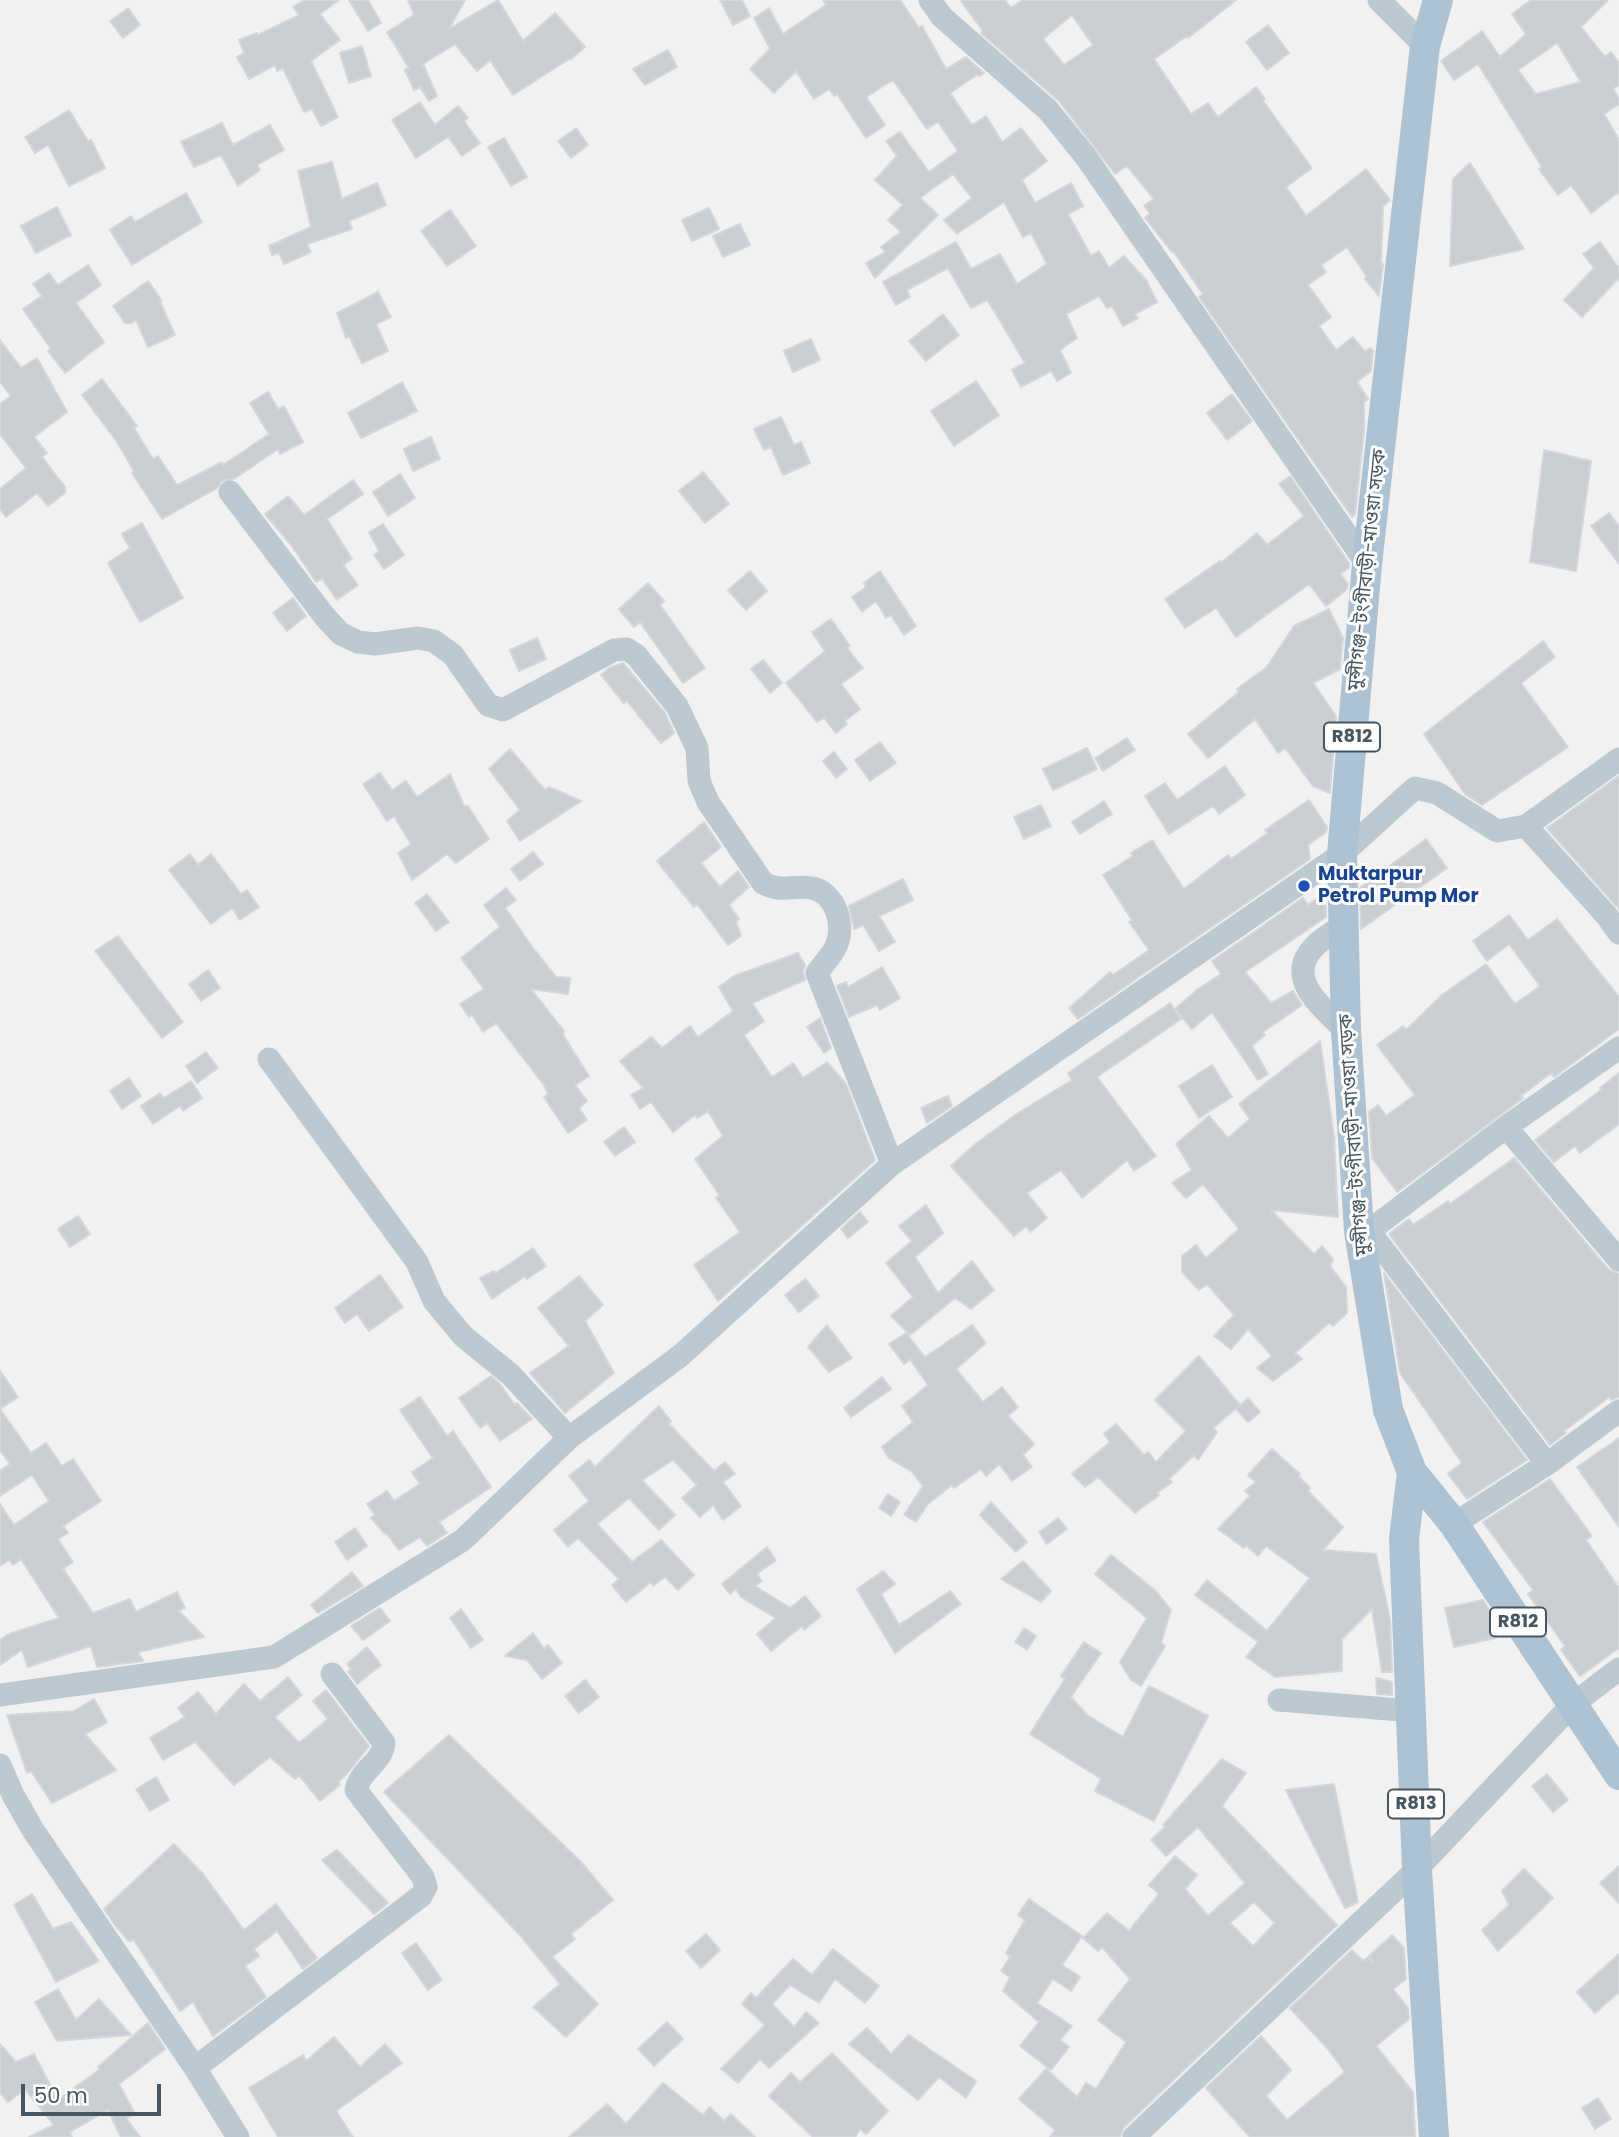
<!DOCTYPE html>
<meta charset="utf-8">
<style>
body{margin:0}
#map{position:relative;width:1619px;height:2137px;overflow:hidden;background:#f3f0f0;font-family:Poppins,sans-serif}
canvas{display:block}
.scale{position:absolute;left:21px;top:2084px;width:140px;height:32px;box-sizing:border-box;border:4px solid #465660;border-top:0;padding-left:9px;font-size:21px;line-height:24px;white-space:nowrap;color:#465660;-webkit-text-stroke:5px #fff;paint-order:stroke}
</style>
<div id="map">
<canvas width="1619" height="2137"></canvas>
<div class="scale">50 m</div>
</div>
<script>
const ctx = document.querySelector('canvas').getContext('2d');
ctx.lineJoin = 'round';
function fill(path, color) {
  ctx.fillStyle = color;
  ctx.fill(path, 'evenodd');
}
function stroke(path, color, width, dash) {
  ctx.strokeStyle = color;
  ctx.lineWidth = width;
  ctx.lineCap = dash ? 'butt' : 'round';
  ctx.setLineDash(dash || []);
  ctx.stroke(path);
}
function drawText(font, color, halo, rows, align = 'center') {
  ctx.font = font + ' Poppins,"Noto Sans Bengali",sans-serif';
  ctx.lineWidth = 6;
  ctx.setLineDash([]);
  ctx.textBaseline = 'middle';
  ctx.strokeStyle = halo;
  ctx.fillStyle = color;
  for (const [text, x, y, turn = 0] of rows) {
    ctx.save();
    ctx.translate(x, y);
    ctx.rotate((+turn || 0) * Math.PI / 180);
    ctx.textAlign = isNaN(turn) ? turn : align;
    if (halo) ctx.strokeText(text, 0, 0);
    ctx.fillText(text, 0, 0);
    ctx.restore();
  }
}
const building = new Path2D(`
 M304 0H339L320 14 340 40 311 61 338 117 321 126 312 109 304 112 283 68 277 71 275 65 249 79 237 57 244 53 239 40 257 33 258 35 299 15 293 7Z
 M349 0H368L381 23 368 31Z
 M408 0H465L449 29 498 0 523 41 555 13 585 47 570 60 569 59 513 95 490 60 477 71 455 44 423 64 437 96 429 101 420 87 414 90 405 70 409 68 387 32 414 15Z
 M720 0H742L750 16 733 25Z
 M823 0H900L919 28 922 26 946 69 966 57 984 73 979 76 978 74 950 93 972 125 986 116 1002 142 1021 128 1047 161 1022 180 1035 203 1071 183 1083 206 1068 214 1091 256 1099 251 1109 268 1124 256 1146 280 1157 302 1135 314 1138 318 1123 326 1112 306 1107 308 1099 296 1066 314 1077 338 1060 350 1071 373 1057 381 1051 371 1021 387 1012 370 1025 363 999 319 987 300 971 308 948 268 907 290 910 297 896 305 883 282 956 242 971 269 1000 254 1017 284 1047 264 1031 233 1023 237 1004 202 957 234 944 220 972 198 953 174 920 198 938 215 875 278 866 263 885 252 881 247 901 232 888 220 903 205 875 180 897 156 886 141 900 132 929 172 958 151 938 122 927 129 893 80 866 97 885 125 866 138 837 94 834 96 829 89 814 99 796 71 774 93 750 69 770 49 754 18 769 8 783 34 826 5Z
 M960 0H1005L1011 8 1023 0H1236L1188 38 1187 36 1154 59 1191 114 1208 103 1218 117 1256 87 1265 99 1263 101 1312 168 1286 187 1306 216 1366 169 1390 200 1383 206 1381 265 1383 264 1379 296 1365 279 1367 277 1347 247 1321 265 1326 272 1308 285 1331 317 1319 326 1336 350 1353 337 1365 352 1370 348 1373 351 1371 371 1357 382 1368 399 1364 402V430L1355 514 1352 517 1199 297 1203 294 1173 251 1172 252 1145 218 1150 214 1144 205 1154 199 1127 166 1115 174 1059 101 981 33 983 31ZM1072 15 1093 45 1064 65 1043 39Z
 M1531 0H1608L1581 27 1605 57 1611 52 1619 63V85L1613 89 1619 99V104L1604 114 1619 140V192L1591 213 1571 185 1558 195 1539 169 1542 167 1478 64 1454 80 1441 61 1482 31 1500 57 1526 34 1512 14ZM1557 43 1581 82 1536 94 1518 70Z
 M128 8 140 25 123 38 110 21Z
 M1268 25 1289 53 1267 70 1246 42Z
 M362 46 371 76 349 83 340 53Z
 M668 50 677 67 645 85 633 69Z
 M420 102 435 125 458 106 468 118 464 121 480 143 462 156 448 137 416 158 392 120Z
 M69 110 88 141 91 140 105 168 69 186 48 145 35 153 25 137Z
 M222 123 233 145 270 125 284 150 257 165 260 170 238 186 221 155 194 167 181 142Z
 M576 128 588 145 571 158 558 141Z
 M504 138 527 177 511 186 488 147Z
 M332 162 342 199 377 183 386 205 349 221 352 229 307 244 311 252 284 264 279 253 272 255 269 246 311 227 298 171Z
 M1470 163 1524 249 1450 266 1453 179Z
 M186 193 202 222 132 265 110 230 131 216 135 222Z
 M57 207 71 235 36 253 21 226Z
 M709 208 719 229 692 241 682 220Z
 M450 210 476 246 447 266 421 231Z
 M740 224 750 245 723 257 713 236Z
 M1600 242 1619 268V278L1582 317 1564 300 1594 268 1583 254Z
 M88 265 101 285 76 303 104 342 65 373 48 351 51 349 23 309 42 296 33 284 49 273 58 285Z
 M148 281 162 301 160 302 175 335 148 347 136 320 131 323H125L113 306Z
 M378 292 391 317 376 324 388 351 362 363 349 336 346 338 337 313Z
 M943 314 959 335 926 361 909 341Z
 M811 339 820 360 793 372 784 351Z
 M0 340 21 368 37 358 67 412 34 437 47 453 42 457 65 487V493L48 506 37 493 6 517 0 509V489L26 468 0 434V404L11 396 0 382Z
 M102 379 137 426 134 428 153 459 158 456 177 485 222 462 223 465 269 434 250 403 268 392 278 409 284 406 303 442 280 454 278 449 234 479 222 481 217 488 162 519 132 473 134 471 117 442 82 395Z
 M976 381 999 415 954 446 931 411Z
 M402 382 417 411 361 438 348 413Z
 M1232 394 1252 421 1227 440 1207 413Z
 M781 417 794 445 801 442 810 463 783 475 771 447 764 450 754 429Z
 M431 437 440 459 413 471 404 449Z
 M1544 450 1591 461 1576 571 1530 562Z
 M703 472 729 504 705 523 679 491Z
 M400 474 415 498 388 516 373 492Z
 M1290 476 1349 563V568L1340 574 1348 584 1347 589 1326 606 1309 584 1236 637 1216 608 1185 628 1165 599 1220 561 1221 563 1257 533 1267 545 1304 516 1279 484Z
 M353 480 363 494 327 519 352 559 343 565 358 585 337 600 322 579 316 582 292 546 265 514 288 496 304 515Z
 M1609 513 1619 526V564L1591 526Z
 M142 523 183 598 140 622 108 563 130 548 122 534Z
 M383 524 404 555 384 569 374 555 379 551 369 532Z
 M750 571 767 591 746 610 728 590Z
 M880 571 916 626 904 635 891 615 886 618 876 601 862 612 852 597 866 587 864 583Z
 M648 583 664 601 660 605 705 668 683 683 640 622 634 627 619 609Z
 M293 598 306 616 287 631 273 613Z
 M1329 609 1343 638 1340 669 1313 683 1336 716 1330 793 1313 786 1285 748 1278 753 1255 719 1208 758 1188 734 1239 692 1237 689 1267 667 1294 626Z
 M831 619 850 646 847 648 863 668 841 684 860 709 845 721 847 724 836 733 824 718 817 722 786 683 825 651 812 632Z
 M537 638 546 659 519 671 510 650Z
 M1543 641 1555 657 1521 683 1568 747 1482 805 1465 794 1424 734Z
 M763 660 782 683 770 693 751 669Z
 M623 663 665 713 674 733 661 743 627 701 624 703 601 675 609 668Z
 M1127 738 1135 750 1103 771 1095 758Z
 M880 742 896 763 870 781 855 760Z
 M1087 748 1097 769 1053 790 1043 769Z
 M510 749 545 790 549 787 581 801 520 841 507 821 520 810 489 769Z
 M834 752 847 769 836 778 823 761Z
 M1225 766 1245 795 1219 814 1213 806 1169 834 1145 796 1165 783 1177 800Z
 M380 773 392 790 406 781 417 797 450 774 464 806H468L489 839 456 863 447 854 412 880 398 853 411 844 394 816 387 821 363 784Z
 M1619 776V909L1547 828Z
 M1309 800 1327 827 1326 832 1308 845 1310 859 1078 1019 1069 1008 1110 972 1113 975 1149 950 1129 922 1132 920 1103 875 1133 856 1131 853 1152 840 1184 889 1228 855 1231 859 1268 833 1265 830Z
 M1104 801 1112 814 1080 834 1072 822Z
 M1041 805 1051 826 1024 839 1014 817Z
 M704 822 721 847 701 863 720 887 738 871 749 887 729 905 739 919 736 922 741 936 728 945 697 904 694 907 657 861Z
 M1426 839 1447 868 1361 929 1360 888Z
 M533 852 543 864 520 881 511 869Z
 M190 854 198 865 211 854 241 894 247 890 259 907 240 920 232 908 211 924 169 870Z
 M903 879 913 900 879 916 895 942 879 951 863 925 854 929 849 906Z
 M506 888 516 900 505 908 531 945 556 977 570 978 568 994 531 989 564 1031 563 1035 589 1076 575 1085 587 1101 579 1108 587 1120 568 1133 544 1097 548 1094 544 1085 496 1023 483 1032 472 1015 469 1017 460 1004 484 989 461 958 500 927 484 905Z
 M427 894 449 922 436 931 415 903Z
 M1319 897 1326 907V917L1245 972 1271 1003 1293 991 1302 1005 1263 1032 1265 1035 1252 1046 1268 1074 1258 1080 1212 1012 1192 1029 1175 1009 1197 990 1221 974 1212 961 1303 898 1308 905Z
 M1509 915 1528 940 1557 919 1619 997V1029L1554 1077 1551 1073 1521 1096 1523 1098 1397 1192 1372 1158 1369 1112 1378 1105 1386 1116 1415 1095 1377 1045 1403 1026 1406 1030 1442 995 1486 964 1515 1004 1540 986 1509 944 1487 961 1473 941Z
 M118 936 183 1022 162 1038 95 951Z
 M798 953 805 965 803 972 805 980 752 1003 764 1021 744 1035 772 1077 793 1063 803 1078 827 1062 846 1084 875 1160 718 1301 694 1265 740 1232 716 1198 720 1196 695 1159 723 1136 708 1111 697 1118 695 1115 673 1132 651 1102 640 1109 631 1095 643 1088 620 1061 651 1037 662 1048 690 1026 698 1037 733 1011 719 987 734 976Z
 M882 967 900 998 880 1010 877 1005 849 1017 837 986 846 982 848 987Z
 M208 970 220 988 201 1001 189 984Z
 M1170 1003 1181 1019 1097 1077 1156 1156 1134 1171 1127 1160 1082 1198 1061 1170 1027 1193 1047 1218 1030 1232 1026 1226 1014 1236 951 1166 974 1145 1018 1113 1072 1080 1068 1073Z
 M820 1018 831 1048 824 1053 807 1027Z
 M1320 1041 1334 1136 1338 1217 1271 1210 1314 1254 1322 1246 1333 1259 1330 1266 1346 1287 1347 1313 1333 1326 1329 1323 1295 1353 1302 1359 1273 1381 1257 1368 1272 1356 1248 1329 1231 1349 1214 1336 1234 1315 1207 1284 1199 1290 1182 1272V1256L1196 1245 1206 1258 1239 1229 1203 1184 1186 1198 1172 1183 1192 1170 1176 1144 1209 1116 1228 1138 1250 1119 1239 1104Z
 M206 1052 218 1068 197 1083 186 1066Z
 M1212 1065 1232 1097 1199 1118 1179 1086Z
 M1619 1073V1124L1580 1153 1575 1146 1554 1162 1535 1140 1601 1090 1600 1088Z
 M129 1078 141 1096 122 1109 110 1091Z
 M191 1081 202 1098 183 1111 180 1106 153 1124 141 1106 160 1093 164 1098Z
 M948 1096 952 1106 927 1123 921 1108Z
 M624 1127 635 1142 615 1156 604 1142Z
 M1514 1158 1608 1269 1619 1274V1397L1611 1400 1609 1397 1564 1431 1566 1433 1550 1445 1389 1234 1409 1219 1413 1225 1448 1201 1450 1204Z
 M926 1205 943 1233 915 1257 938 1293 972 1261 994 1290 971 1309 955 1298 910 1335 891 1316 913 1297 886 1263 912 1241 899 1226Z
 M860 1212 868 1222 848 1238 841 1229Z
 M78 1216 90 1234 70 1247 58 1229Z
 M533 1248 546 1266 527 1279 525 1276 492 1299 480 1278 494 1271 496 1273Z
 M1384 1273 1527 1460 1467 1499 1448 1474 1462 1463 1400 1373Z
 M380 1275 403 1307 369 1331 357 1314 345 1323 335 1308Z
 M579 1276 603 1305 585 1321 614 1373 565 1413 530 1373 569 1346 538 1308Z
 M805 1279 819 1296 799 1312 785 1295Z
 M827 1325 852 1358 829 1372 808 1347Z
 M972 1325 986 1343 956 1369 983 1402 1002 1387 1018 1407 1008 1416 1034 1444 1023 1455 1032 1467 1012 1481 999 1464 986 1476 981 1469 954 1488 952 1485 928 1504 916 1522 904 1515 923 1486 912 1472 889 1458 882 1447 913 1422 902 1406 928 1385 910 1359 904 1364 889 1344 906 1333 925 1357Z
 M1199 1356 1240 1405 1213 1428 1217 1432 1198 1460 1194 1455 1169 1479 1172 1482 1157 1493 1159 1495 1135 1513 1098 1477 1085 1487 1072 1474 1110 1442 1104 1434 1116 1424 1144 1455 1148 1452 1156 1462 1186 1431 1155 1400Z
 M0 1371 18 1397 0 1409 31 1453 46 1443 62 1466 73 1459 101 1501 63 1526 68 1533 58 1539 73 1562 63 1569 93 1613 130 1599 136 1612 177 1592 185 1608 179 1611 204 1637 138 1652 143 1661 97 1667 91 1646 28 1667 22 1650 0 1665V1640L9 1634 59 1618 21 1559 13 1565 9 1560 0 1566V1504L14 1525 49 1501 32 1475 0 1496V1471L10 1464 0 1450Z
 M491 1376 499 1383 515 1405 517 1403 532 1419 500 1441 487 1423 480 1428 459 1398Z
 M882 1377 891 1389 851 1417 844 1408Z
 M420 1397 447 1436 453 1431 491 1487 439 1522 447 1533 427 1546 420 1537 399 1550 386 1533 385 1534 371 1518 375 1515 367 1504 387 1491 394 1501 420 1484 412 1472 433 1458 400 1410Z
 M1248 1398 1260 1412 1248 1422 1236 1409Z
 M659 1406 671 1421 669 1424 714 1471 725 1462 735 1474 723 1482 741 1506 723 1520 713 1505 700 1517 682 1498 697 1485 673 1460 642 1480 675 1515 659 1530 629 1498 597 1524 632 1562 661 1540 694 1575 678 1590 665 1577 653 1586 651 1582 626 1602 612 1585 619 1579 578 1538 568 1547 554 1530 589 1501 569 1476 589 1460 595 1467Z
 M1619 1438V1527L1577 1467Z
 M1272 1449 1300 1474 1298 1476 1310 1488 1308 1491 1343 1527 1323 1550 1376 1554 1390 1619 1392 1672H1382L1372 1609 1342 1639V1671L1275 1677 1246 1657 1258 1642 1195 1595 1207 1580 1267 1631 1310 1578 1266 1546 1258 1556 1246 1545 1244 1548 1218 1529 1250 1496 1245 1491 1256 1482 1248 1475Z
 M1550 1479 1592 1536 1586 1540 1619 1588V1648L1580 1676 1561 1650 1565 1646 1528 1594 1533 1590 1483 1522Z
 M888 1494 900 1502 891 1516 879 1508Z
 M991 1502 1027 1542 1016 1552 980 1515Z
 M1058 1518 1067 1529 1047 1544 1039 1532Z
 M355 1528 367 1546 347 1560 335 1542Z
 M767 1547 776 1560 757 1574 762 1581 755 1586 790 1608 805 1596 821 1616 804 1630 802 1626 771 1651 757 1634 776 1618 741 1597 736 1589 730 1594 722 1584Z
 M1111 1555 1156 1591 1171 1610 1161 1643 1165 1646 1141 1686 1131 1680 1120 1662 1147 1618 1095 1574Z
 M1023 1561 1051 1591 1041 1602 1001 1579Z
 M883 1571 895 1584 881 1594 899 1625 950 1591 961 1604 895 1653 857 1589Z
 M352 1572 363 1586 318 1613 311 1605Z
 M1483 1600 1490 1611 1496 1638 1454 1647 1445 1608Z
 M380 1608 390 1621 363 1640 351 1626Z
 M461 1609 483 1640 471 1648 450 1618Z
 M1024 1628 1036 1636 1027 1650 1015 1642Z
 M533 1633 544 1649 548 1645 562 1663 542 1679 527 1660 505 1656Z
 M1084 1642 1101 1653 1071 1697 1087 1715 1123 1737 1149 1686 1208 1716 1154 1821 1095 1791 1101 1779 1030 1734 1065 1679 1061 1676Z
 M367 1647 381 1665 357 1684 348 1672 351 1669 347 1664Z
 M288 1677 302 1695 275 1717 299 1743 328 1719 313 1701 326 1690 369 1746 346 1775 338 1782 340 1785 320 1801 299 1775 295 1779 270 1757 234 1785 195 1742 163 1760 150 1738 185 1717 178 1708 198 1692 216 1714 244 1684 260 1701Z
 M1376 1678 1392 1682V1695L1377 1694Z
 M585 1680 599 1697 579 1713 565 1696Z
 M94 1699 107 1722 85 1734 116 1770 52 1803 31 1771 27 1773 7 1715 74 1711Z
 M449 1735 581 1862 613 1900 571 1934 575 1939 552 1957 598 2004 566 2037 533 2007 560 1984 520 1935 384 1792Z
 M1222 1759 1246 1773 1222 1806 1337 1925 1124 2127 1120 2137H1050L1055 2130 1019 2099 1046 2069 1077 2097 1086 2083 1096 2089 1126 2042 1098 2020 1130 1979 1102 1947 1098 1951 1083 1938 1107 1913 1129 1931 1159 1894 1149 1885 1175 1856 1197 1875 1185 1889 1208 1916 1245 1883 1198 1827 1166 1856 1151 1840 1165 1827 1163 1825ZM1254 1902 1275 1923 1253 1946 1230 1923Z
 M1547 1774 1568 1800 1553 1812 1532 1786Z
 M156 1777 169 1800 150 1811 136 1789Z
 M1334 1784 1358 1902 1345 1908 1286 1790Z
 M174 1844 203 1874 244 1930 276 1904 317 1958 303 1969 277 1931 254 1949 259 1956 245 1966 266 1997 213 2036 193 2002 180 2011 133 1939 130 1942 117 1928 104 1909Z
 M337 1850 388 1903 374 1914 322 1860Z
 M1619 1866V1903L1600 1883Z
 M1524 1869 1553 1898 1498 1951 1482 1930 1509 1905 1502 1891Z
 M32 1894 53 1929 71 1922 99 1961 56 1982 14 1905Z
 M1029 1899 1082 1936 1062 1965 1080 1977 1071 1991 1053 1979 1037 2003 1072 2026 1060 2040 1069 2047 1051 2070 1020 2046 1039 2022 1003 1991 1010 1977 1001 1971 1010 1957 1006 1953 1025 1920 1018 1915Z
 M706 1934 720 1950 701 1968 686 1951Z
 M1392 1935 1404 1948 1406 1979 1393 1989 1408 2008 1409 2019 1376 2046 1413 2092 1415 2137H1250L1206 2088 1261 2036 1291 2070 1266 2096 1287 2120 1345 2072 1327 2048 1290 2008 1352 1950 1363 1961 1368 1957 1373 1963 1369 1956Z
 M416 1943 442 1980 428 1990 402 1953Z
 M833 1949 879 1986 865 2003 835 1979 819 2003 790 1985 772 2004 794 2027 806 2012 819 2023 769 2068 760 2059 738 2083 721 2069 765 2025 742 2004 751 1993 756 1998 793 1959 812 1975Z
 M1619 1954V1992L1595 2013 1577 1992Z
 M58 1989 76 2020 99 1999 131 2035 57 2041 35 2002Z
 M667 2022 683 2039 654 2066 638 2049Z
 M148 2023 165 2049 119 2084 135 2114 126 2118 140 2137H121L108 2110 70 2132 72 2137H29L54 2125 25 2089 8 2102 0 2093V2044L16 2062 34 2054 58 2100 100 2069 98 2067Z
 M867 2028 891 2054 909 2035 976 2081 966 2098 939 2077 918 2100 849 2044Z
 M334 2037 360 2067 385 2044 402 2063 336 2111 353 2137H278L249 2088 303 2055 306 2061Z
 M832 2053 888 2111 866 2134 860 2129 855 2137H813L769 2096 791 2073 800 2082Z
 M663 2083 703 2115 710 2107 724 2121 731 2114 755 2137H569L607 2104 626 2124Z
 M1598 2098 1611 2119 1595 2129 1582 2108Z`);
const minor = new Path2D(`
 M930 0 942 17 1048 110 1086 157 1367 564
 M1379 0 1425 46
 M230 492 325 617 341 634 358 642 375 644 418 638 434 641 453 655 488 705 503 710 614 650 627 649 636 655 677 706 697 748 699 781 708 802 763 883C782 893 792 885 811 888 835 891 846 926 836 946 832 956 823 964 817 973L892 1164
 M1526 826 1607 916 1619 933
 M1344 925C1332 933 1317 941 1309 953 1288 983 1326 1011 1346 1031
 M269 1059 417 1262 434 1301 463 1336 511 1375 569 1438
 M1506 1127 1619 1260
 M1359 1231H1369L1506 1127 1619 1048
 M1369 1231 1547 1464
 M1454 1524 1547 1464 1619 1411
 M0 1695 274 1657 463 1540 569 1438 680 1356 892 1164 1342 854 1415 788 1437 793 1497 831 1526 826 1619 759
 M1279 1700 1412 1711
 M0 1765 13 1795 33 1830 195 2068 238 2137
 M195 2068 421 1896 426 1887 423 1877 356 1790C359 1771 383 1762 384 1743L332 1674
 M1134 2137 1417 1869 1572 1705 1619 1669`);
const major = new Path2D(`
 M1438 0 1425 46 1367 564 1342 854 1346 1031 1359 1231 1388 1410 1412 1472 1454 1524 1619 1775
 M1412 1472 1404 1539 1417 1869 1434 2137`);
const markers = [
 [1304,886,7,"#1a4fb4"]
];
const shields = [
 [1352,737,56],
 [1518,1622,56],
 [1416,1804,56]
];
const shieldNames = [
 ["R812",1352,737],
 ["R812",1518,1622],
 ["R813",1416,1804]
];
const streetNames = [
 ["মুন্সীগঞ্জ-টংগীবাড়ী-মাওয়া সড়ক",1368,570,-84],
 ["মুন্সীগঞ্জ-টংগীবাড়ী-মাওয়া সড়ক",1355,1135,-94]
];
const transitNames = [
 ["Muktarpur",1318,875],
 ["Petrol Pump Mor",1318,897]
];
fill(building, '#caced3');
stroke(building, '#d3d7dc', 2);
stroke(minor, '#bcc9d1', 23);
stroke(major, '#adc2d2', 30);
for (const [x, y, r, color] of markers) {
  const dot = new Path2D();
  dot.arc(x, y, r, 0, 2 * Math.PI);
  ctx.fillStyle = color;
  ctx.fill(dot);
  stroke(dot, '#fff', 2.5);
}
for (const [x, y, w] of shields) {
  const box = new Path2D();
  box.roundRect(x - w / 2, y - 14.5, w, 29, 5);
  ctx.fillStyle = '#fff';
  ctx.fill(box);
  stroke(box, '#465660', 2);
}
drawText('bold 18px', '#465660', null, shieldNames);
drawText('19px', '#465660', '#fff', streetNames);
drawText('bold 19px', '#164399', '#fff', transitNames, 'left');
</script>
